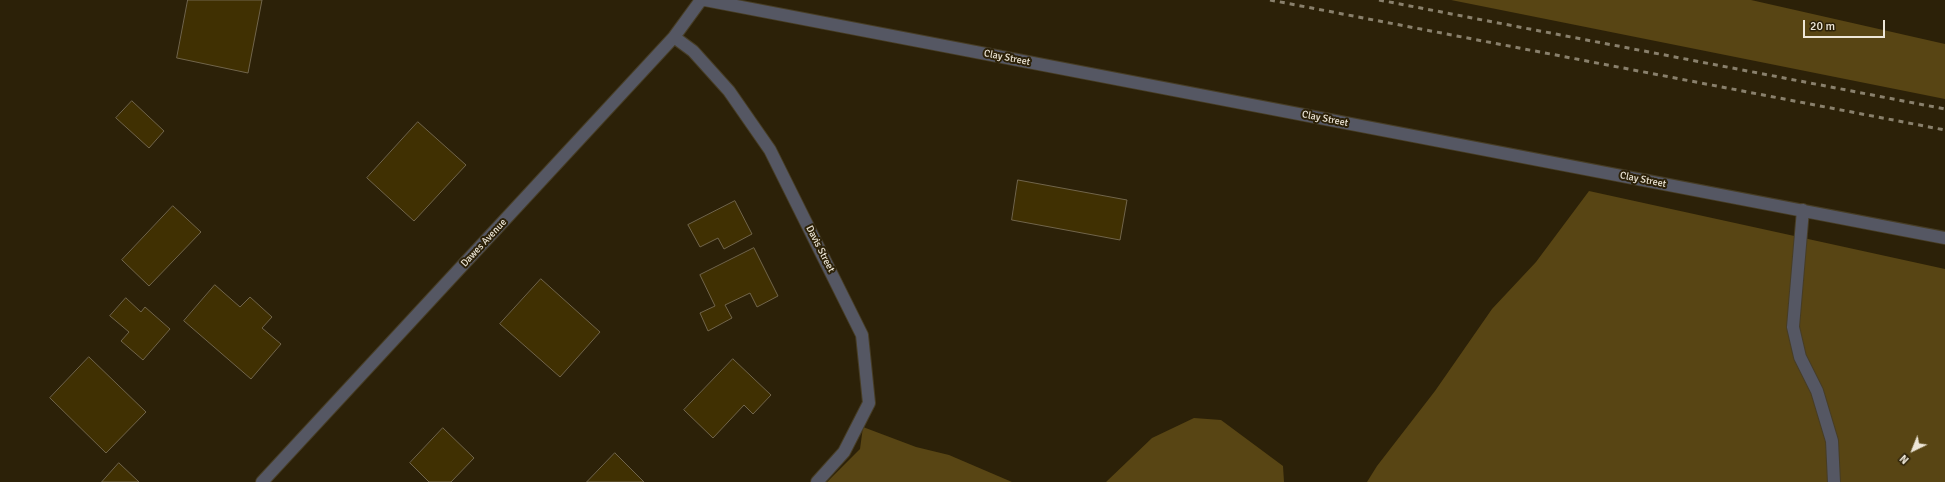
<!DOCTYPE html>
<style>
body{margin:0}
#map{position:relative;width:1945px;height:482px;overflow:hidden;background:#2c2108;font-family:Signika,sans-serif}
canvas{display:block}
.north{position:absolute;left:1893px;top:430px;width:40px;height:40px;-webkit-text-stroke:3px #2c2108;paint-order:stroke;rotate:223deg;font-size:11px;font-weight:700;line-height:16px;text-align:center;color:#ede6d7}
.north::after{content:'';display:block;margin:auto;width:14px;height:18px;background:#ede6d7;clip-path:polygon(50% 0,100% 100%,50% 72%,0 100%)}
.scale{position:absolute;left:1803px;top:20px;width:82px;height:18px;box-sizing:border-box;border:2px solid #ede6d7;border-top:0;padding-left:5px;font-size:12px;line-height:14px;white-space:nowrap;color:#ede6d7;-webkit-text-stroke:3px #2c2108;paint-order:stroke}
</style>
<div id="map">
<canvas width="1945" height="482"></canvas>
<div class="north">N</div>
<div class="scale">20 m</div>
</div>
<script>
const ctx = document.querySelector('canvas').getContext('2d');
ctx.lineJoin = 'round';
function fill(path, color) {
  ctx.fillStyle = color;
  ctx.fill(path, 'evenodd');
}
function stroke(path, color, width, dash) {
  ctx.strokeStyle = color;
  ctx.lineWidth = width;
  ctx.lineCap = dash ? 'butt' : 'round';
  ctx.setLineDash(dash || []);
  ctx.stroke(path);
}
function drawText(font, color, halo, rows, align = 'center') {
  ctx.font = font + ' Signika,sans-serif';
  ctx.lineWidth = 4;
  ctx.setLineDash([]);
  ctx.textBaseline = 'middle';
  ctx.strokeStyle = halo;
  ctx.fillStyle = color;
  for (const [text, x, y, turn = 0] of rows) {
    ctx.save();
    ctx.translate(x, y);
    ctx.rotate((+turn || 0) * Math.PI / 180);
    ctx.textAlign = isNaN(turn) ? turn : align;
    if (halo) ctx.strokeText(text, 0, 0);
    ctx.fillText(text, 0, 0);
    ctx.restore();
  }
}
const green = new Path2D(`
 M1451 0H1751L1945 44V99Z
 M1589 191 1945 269V482H1367L1377 466 1435 391 1492 309 1536 262Z
 M1194 418 1221 420 1283 466 1284 482H1106L1152 438Z
 M863 427 916 447 949 455 1012 482H827L860 449Z`);
const building = new Path2D(`
 M188 0H262L248 73 177 58Z
 M132 101 164 131 149 148 116 118Z
 M418 122 466 165 414 221 367 178Z
 M1018 180 1127 200 1120 240 1012 220Z
 M735 201 752 234 724 249 718 238 700 247 688 225Z
 M173 206 201 232 149 286 122 260Z
 M754 248 778 296 757 307 750 293 725 305 732 318 708 331 700 313 715 306 700 275Z
 M541 279 600 332 560 377 500 324Z
 M215 285 240 307 250 297 272 317 262 328 281 344 251 379 184 321Z
 M126 298 141 312 145 307 170 329 143 360 121 341 129 332 110 316Z
 M89 357 146 412 106 453 50 398Z
 M733 359 771 395 753 414 744 405 713 438 684 410Z
 M443 428 474 458 451 482H429L410 463Z
 M615 453 644 482H587Z
 M119 463 139 482H102Z`);
const minor = new Path2D(`
 M705 0 1945 238
 M674 37 693 51 729 91 770 150 862 335 869 403 844 452 817 482
 M1803 210 1793 327 1800 357 1817 391 1832 441 1834 482
 M262 482 674 37 701 0`);
const rail = new Path2D(`
 M1270 0 1945 130
 M1379 0 1945 109`);
const streetNames = [
 ["Clay Street",1007,58,11],
 ["Clay Street",1325,119,11],
 ["Clay Street",1643,180,11],
 ["Dawes Avenue",484,243,-47],
 ["Davis Street",820,249,63]
];
fill(green, '#584514');
fill(building, '#403002');
stroke(building, '#71654b', 1);
stroke(minor, '#473d25', 14);
stroke(minor, '#555763', 12);
stroke(rail, '#89806c', 3, [5, 5]);
drawText('10px', '#ede6d7', '#2c2108', streetNames);
</script>
